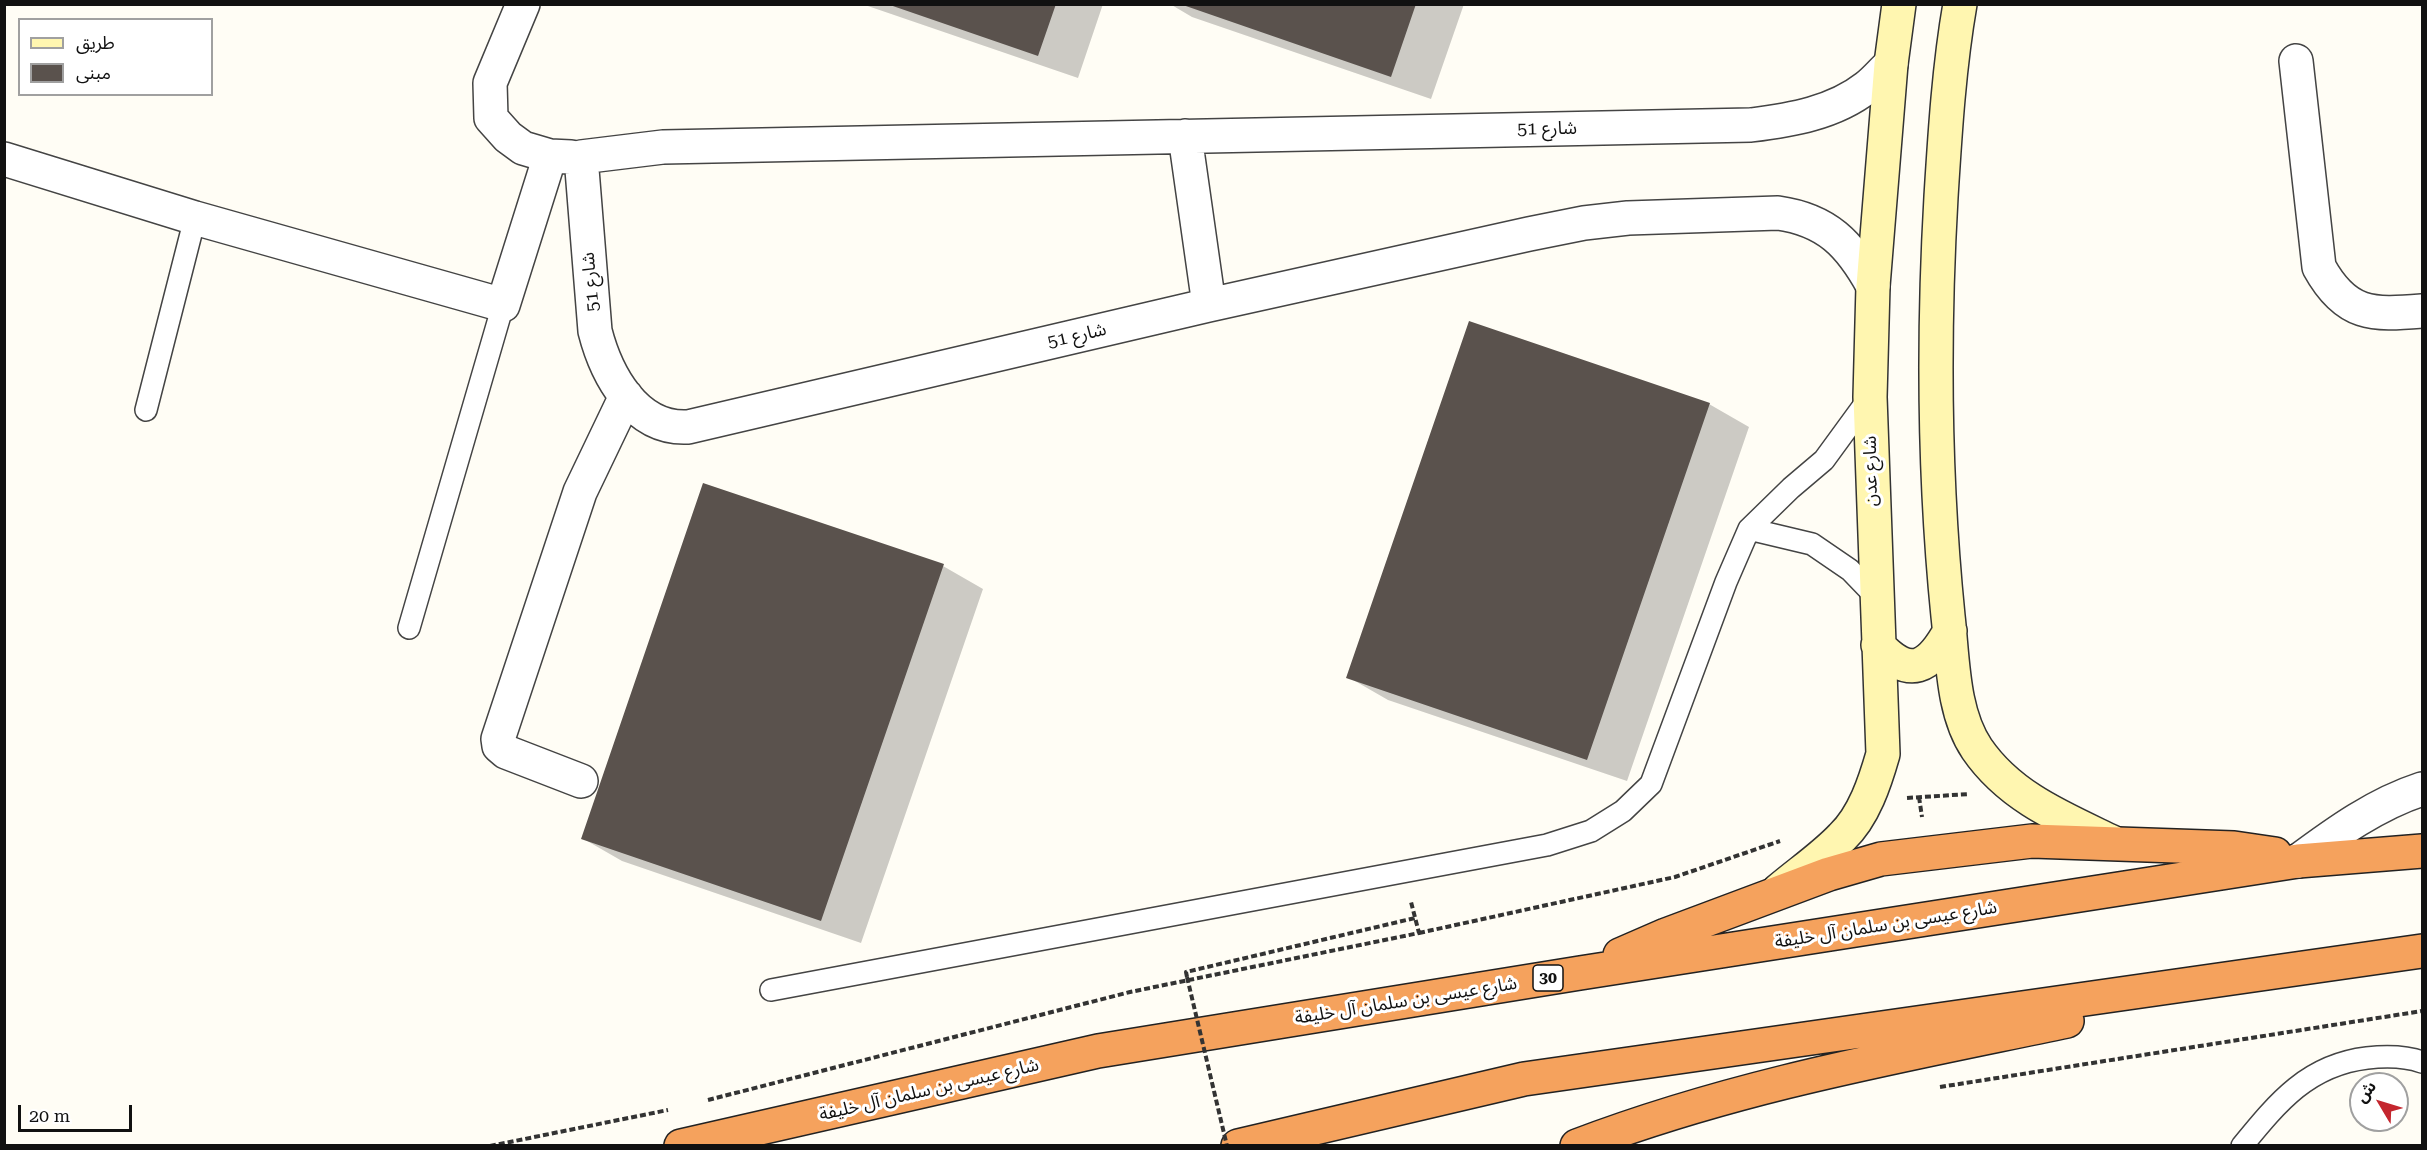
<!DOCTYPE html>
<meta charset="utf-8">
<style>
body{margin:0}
#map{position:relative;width:2427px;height:1150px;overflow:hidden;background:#fffdf5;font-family:"Roboto Serif","Noto Sans Arabic",serif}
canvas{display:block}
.frame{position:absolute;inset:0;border:6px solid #111;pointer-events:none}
.legend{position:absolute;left:18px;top:18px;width:195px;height:78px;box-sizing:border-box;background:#fff;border:2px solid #a0a0a0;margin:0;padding:8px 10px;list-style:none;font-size:18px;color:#111}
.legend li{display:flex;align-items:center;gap:12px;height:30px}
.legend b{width:30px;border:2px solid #a0a0a0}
.north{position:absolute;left:2349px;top:1072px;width:60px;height:60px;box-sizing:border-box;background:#fff;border:2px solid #a0a0a0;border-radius:50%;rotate:308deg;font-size:16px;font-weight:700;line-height:24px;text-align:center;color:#111}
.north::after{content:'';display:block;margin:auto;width:21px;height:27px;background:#c4262e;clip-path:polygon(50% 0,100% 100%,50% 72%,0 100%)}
.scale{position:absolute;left:18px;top:1105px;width:114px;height:27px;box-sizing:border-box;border:3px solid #111;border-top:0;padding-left:8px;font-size:18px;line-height:21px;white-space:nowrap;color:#111;-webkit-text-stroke:4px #fff;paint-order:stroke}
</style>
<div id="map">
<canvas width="2427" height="1150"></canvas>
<div class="frame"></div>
<ul class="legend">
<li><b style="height:8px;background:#fff6b0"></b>طريق</li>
<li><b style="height:16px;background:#5a524d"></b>مبنى</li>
</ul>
<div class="north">ش</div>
<div class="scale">20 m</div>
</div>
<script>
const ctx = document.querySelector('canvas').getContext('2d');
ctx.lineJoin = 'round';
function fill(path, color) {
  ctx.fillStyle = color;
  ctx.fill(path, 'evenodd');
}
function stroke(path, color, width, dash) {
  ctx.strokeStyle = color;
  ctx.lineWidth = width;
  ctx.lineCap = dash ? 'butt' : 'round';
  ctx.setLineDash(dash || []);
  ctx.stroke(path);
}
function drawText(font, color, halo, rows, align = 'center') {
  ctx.font = font + ' "Roboto Serif","Noto Sans Arabic",serif';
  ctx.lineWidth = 6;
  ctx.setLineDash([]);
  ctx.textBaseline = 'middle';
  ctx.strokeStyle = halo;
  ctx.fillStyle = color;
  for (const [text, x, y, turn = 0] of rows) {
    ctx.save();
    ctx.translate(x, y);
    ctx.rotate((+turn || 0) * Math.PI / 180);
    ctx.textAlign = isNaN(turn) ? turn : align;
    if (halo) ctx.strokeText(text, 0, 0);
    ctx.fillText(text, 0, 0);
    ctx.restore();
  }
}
const shadow = new Path2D(`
 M862 4H1103L1078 78Z
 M1170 4H1464L1431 99 1192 17Z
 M1709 404 1749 427 1627 781 1388 700 1348 677Z
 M943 566 983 589 861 943 622 861 582 838Z`);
const building = new Path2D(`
 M887 4H1056L1038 56Z
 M1180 4H1416L1391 77Z
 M1469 321 1710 403 1587 760 1346 678Z
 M703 483 944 564 821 921 581 839Z`);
const path = new Path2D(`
 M1919 797 1922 817
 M1907 798 1969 794
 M1419 933 1675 877 1780 841
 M1187 977 1186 972 1415 918
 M1940 1087 2422 1011
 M708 1100 1130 992 1419 933 1411 902
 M490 1146 668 1110`);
const lane = new Path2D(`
 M146 410 195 218
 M1749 529 1812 544 1850 570 1876 597
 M409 628 503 305
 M771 990 1547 845 1591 831 1623 811 1651 784 1726 582 1749 529 1791 488 1824 460 1870 397
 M2242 1146C2278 1102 2308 1065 2367 1058 2385 1056 2405 1056 2422 1062`);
const street = new Path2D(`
 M523 4 490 83 491 118 508 137 523 148 550 156 571 157
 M2296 61 2319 267C2346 316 2372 315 2422 311
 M1185 136 1209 305
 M4 159 195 218 503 305 550 156
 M1873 286C1850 244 1827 220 1778 213L1628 218 1584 223 1529 234 1209 305 688 427C635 430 606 374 595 331L581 157 663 147 1751 125C1791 120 1834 113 1867 87 1876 80 1883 71 1891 64
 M581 781 506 752 499 746 498 739 580 492 626 396
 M2298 861C2337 832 2376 804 2422 789`);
const secondary = new Path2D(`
 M1960 4C1949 67 1945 133 1941 197 1933 336 1934 477 1948 616 1953 659 1952 712 1977 749 2010 797 2062 818 2112 842
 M1878 645C1910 680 1929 668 1950 631
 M1778 891C1799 873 1823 857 1842 837 1864 816 1875 782 1883 754L1870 397 1873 286 1891 64 1899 4`);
const highway = new Path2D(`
 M1620 955 1666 935 1829 874 1881 859 2032 841 2234 848 2275 854
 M681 1146 1098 1051 1580 973 2298 861 2422 851
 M1238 1146 1524 1079 2422 951
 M1577 1146C1737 1085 1900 1056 2067 1021`);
const pathBridge = new Path2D(`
 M1187 977 1227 1146`);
const shields = [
 [1548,978,30]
];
const shieldNames = [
 ["30",1548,978]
];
const streetNames = [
 ["شارع 51",1547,129,-1],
 ["شارع 51",591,282,-95],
 ["شارع 51",1077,336,-13],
 ["شارع عدن",1871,471,-91],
 ["شارع عيسى بن سلمان آل خليفة",1886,925,-9],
 ["شارع عيسى بن سلمان آل خليفة",1406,1001,-9],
 ["شارع عيسى بن سلمان آل خليفة",929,1090,-13]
];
fill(shadow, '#0003');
fill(building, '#5a524d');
stroke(lane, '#444', 24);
stroke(street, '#444', 36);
stroke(secondary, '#333', 36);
stroke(highway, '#222', 36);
stroke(path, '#333', 4, [6, 3]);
stroke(lane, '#fff', 21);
stroke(street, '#fff', 33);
stroke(secondary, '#fff6b0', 33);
stroke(highway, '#f5a25d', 33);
stroke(pathBridge, '#333', 4, [6, 3]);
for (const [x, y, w] of shields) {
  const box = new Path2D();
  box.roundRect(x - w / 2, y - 13, w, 26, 4.5);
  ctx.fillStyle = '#fff';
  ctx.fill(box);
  stroke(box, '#111', 1.5);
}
drawText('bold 16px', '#111', null, shieldNames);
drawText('18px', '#111', '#fff', streetNames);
</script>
